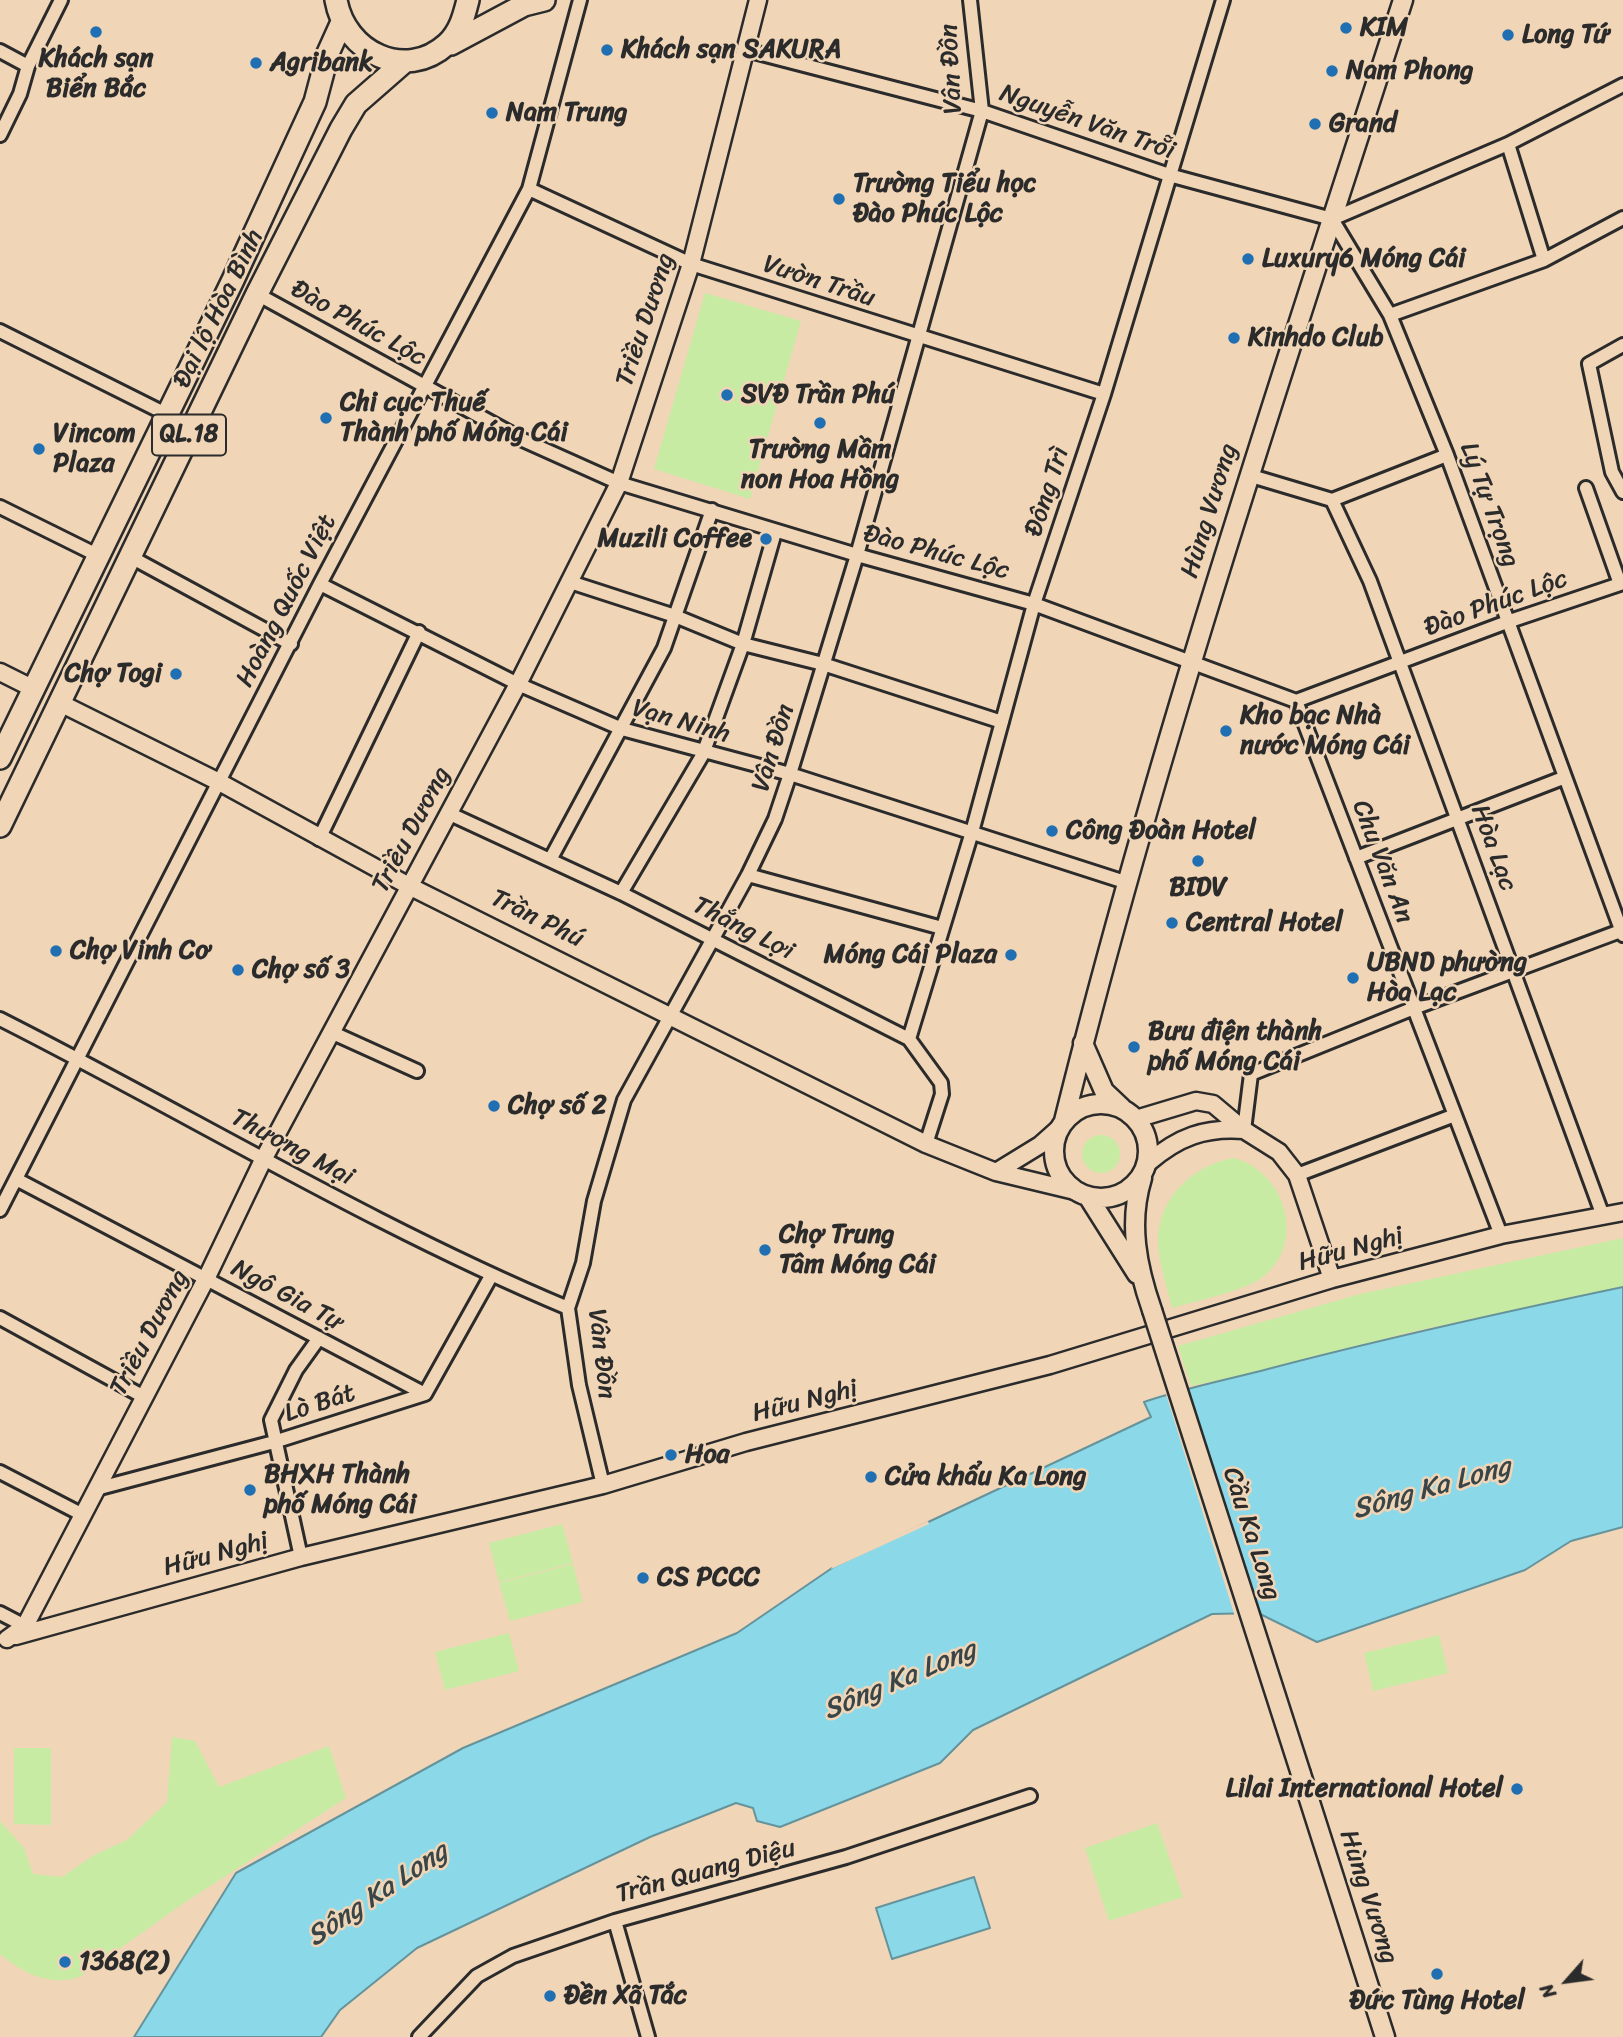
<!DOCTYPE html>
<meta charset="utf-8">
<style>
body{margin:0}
#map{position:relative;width:1623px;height:2037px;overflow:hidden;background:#f0d5b7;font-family:Sriracha,sans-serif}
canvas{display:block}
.north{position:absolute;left:1532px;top:1946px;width:70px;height:70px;-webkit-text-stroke:5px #f0d5b7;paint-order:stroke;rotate:242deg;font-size:19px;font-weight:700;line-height:28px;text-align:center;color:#2b2b2b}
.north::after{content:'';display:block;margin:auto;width:24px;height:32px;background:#2b2b2b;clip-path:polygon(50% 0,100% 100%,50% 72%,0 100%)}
</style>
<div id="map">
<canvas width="1623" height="2037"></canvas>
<div class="north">N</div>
</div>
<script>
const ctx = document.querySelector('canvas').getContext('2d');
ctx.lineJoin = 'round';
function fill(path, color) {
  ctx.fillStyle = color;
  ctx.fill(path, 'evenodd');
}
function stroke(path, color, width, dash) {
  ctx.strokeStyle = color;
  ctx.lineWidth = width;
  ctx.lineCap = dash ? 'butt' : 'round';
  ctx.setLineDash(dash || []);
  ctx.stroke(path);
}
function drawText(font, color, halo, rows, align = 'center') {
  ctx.font = font + ' Sriracha,sans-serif';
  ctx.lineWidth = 5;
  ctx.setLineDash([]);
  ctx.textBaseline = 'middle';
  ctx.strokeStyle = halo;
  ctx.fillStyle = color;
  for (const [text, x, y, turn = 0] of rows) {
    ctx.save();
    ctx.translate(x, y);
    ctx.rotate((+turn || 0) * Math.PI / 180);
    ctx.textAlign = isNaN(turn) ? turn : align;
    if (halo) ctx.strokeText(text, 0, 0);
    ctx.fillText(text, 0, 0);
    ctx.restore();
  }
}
const green = new Path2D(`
 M705 293 801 321 750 499 654 469Z
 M1082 1154a19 19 0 1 1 38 0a19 19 0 1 1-38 0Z
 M1233 1158C1283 1169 1308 1241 1264 1276 1243 1292 1198 1300 1172 1308 1167 1286 1158 1261 1158 1239 1159 1196 1195 1165 1233 1158Z
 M1623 1238V1287L1411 1332 1253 1373 1191 1386 1178 1346 1360 1294Z
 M562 1524 573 1563 499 1582 489 1543Z
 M573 1564 583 1602 510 1621 499 1583Z
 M509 1633 519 1671 445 1690 435 1652Z
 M1439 1635 1448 1673 1373 1691 1364 1653Z
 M172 1737 195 1741 219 1787 329 1746 346 1798 184 1903 81 1976C51 1988 23 1973 0 1954V1821L24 1848 33 1874 62 1877 94 1855 127 1840 167 1802Z
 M14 1748H51V1825L14 1824Z
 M1157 1823 1183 1897 1109 1921 1085 1848Z`);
const water = new Path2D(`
 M1623 1287V1527L1571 1541 1525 1570 1317 1642 1258 1613 1212 1614 973 1730 940 1763 780 1827 757 1821 753 1808 736 1803 650 1837 417 1948 340 2010 321 2037H134L236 1873 463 1748 737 1633 835 1566 1151 1417 1144 1402C1185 1388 1226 1380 1268 1369 1386 1338 1504 1312 1623 1287Z
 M974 1877 990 1928 892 1959 876 1908Z`);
const pier = new Path2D(`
 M1185 1384 1261 1618 1235 1617 1165 1391Z
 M928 1521 929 1524 831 1569 834 1563Z`);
const minor = new Path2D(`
 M746 50 982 111 1169 175 1332 219
 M0 51 28 66
 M0 135 20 94 28 66 61 0
 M1508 144 1544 260
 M529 189 691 264 1104 394
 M1332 219 1390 315 1447 455 1623 935
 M1332 219 1508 144 1623 85
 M257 294 523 440 619 483 857 555 1034 604 1296 701 1507 622 1620 584 1586 488
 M1390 315 1544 260 1623 218
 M0 331 168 415
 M1623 345 1589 364 1612 472 1623 492
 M1248 475 1332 500 1370 581 1603 1216
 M1332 500 1447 455
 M0 507 99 556
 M129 556 291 644
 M570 582 675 616 743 644 823 664 1002 722
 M320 584 518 684 622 729 790 774 1128 883
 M1296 701 1501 1235
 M448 813 621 893 909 1039 941 1083 942 1094 926 1144
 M319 839 419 632
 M1356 858 1563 778
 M550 860 664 648 712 510
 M748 875 942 928
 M621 893 703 754 743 644 775 532
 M0 1019C190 1115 372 1226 568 1308
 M333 1033 417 1071
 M909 1039 972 832 1034 604 1104 394 1223 0
 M1244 1130 1251 1074 1414 1008 1623 930
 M1297 1175 1455 1115
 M16 1179 425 1394
 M0 1210 320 584 529 189 580 0
 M0 1318 144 1397
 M0 1472 83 1515
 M603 1485 579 1385 568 1308 583 1263 594 1201 624 1100 748 875 775 819 790 774 857 555 982 111 970 0
 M96 1489 274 1442 425 1394 491 1276
 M301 1557 271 1420 296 1370 319 1338
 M0 1613 25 1626
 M615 1921 648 2037
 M419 2037 477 1976 513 1956 615 1921 846 1857 1030 1796`);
const tertiary = new Path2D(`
 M0 672 34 689
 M60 703 221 783 409 886 926 1144 996 1172 1075 1191
 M1136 1119 1196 1101 1213 1104 1244 1130 1279 1152 1297 1175 1332 1279
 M1148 1163C1178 1137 1205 1127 1244 1130
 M996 1172 1040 1145 1058 1129
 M16 1636 301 1557 603 1485 746 1442 1050 1365 1332 1279 1501 1235 1623 1212
 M7 1639 25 1626 206 1279 263 1160 518 684 619 483 691 264 758 0`);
const secondary = new Path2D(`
 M1083 1043 1104 1091 1122 1108
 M1054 1151a47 47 0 1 1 94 0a47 47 0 1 1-94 0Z
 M1064 1121C1158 742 1283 372 1403 0
 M1142 1178C1128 1223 1137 1267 1152 1310
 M1089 1198 1137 1274
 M1301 1774 1385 2037`);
const trunk = new Path2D(`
 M336 0C345 52 405 82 447 44 460 32 464 16 468 0
 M451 44 524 5 544 0
 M0 758 233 280 315 102 328 53 342 22
 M0 826 257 294 341 129 356 104 404 62`);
const secondaryBridge = new Path2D(`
 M1152 1310 1301 1774`);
const markers = [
 [1346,28,7,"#1f6fb2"],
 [96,32,7,"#1f6fb2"],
 [1508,35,7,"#1f6fb2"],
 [607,50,7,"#1f6fb2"],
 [256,63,7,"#1f6fb2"],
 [1332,71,7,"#1f6fb2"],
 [492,113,7,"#1f6fb2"],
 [1315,124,7,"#1f6fb2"],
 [839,199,7,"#1f6fb2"],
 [1248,259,7,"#1f6fb2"],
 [1234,338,7,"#1f6fb2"],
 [727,395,7,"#1f6fb2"],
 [326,418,7,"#1f6fb2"],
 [820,423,7,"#1f6fb2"],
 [39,449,7,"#1f6fb2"],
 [766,539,7,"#1f6fb2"],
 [176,674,7,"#1f6fb2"],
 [1226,731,7,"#1f6fb2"],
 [1052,831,7,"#1f6fb2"],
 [1198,861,7,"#1f6fb2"],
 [1172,923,7,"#1f6fb2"],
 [56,951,7,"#1f6fb2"],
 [1011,955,7,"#1f6fb2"],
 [238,970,7,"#1f6fb2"],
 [1353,978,7,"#1f6fb2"],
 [1134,1047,7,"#1f6fb2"],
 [494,1106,7,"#1f6fb2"],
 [765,1250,7,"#1f6fb2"],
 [671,1455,7,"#1f6fb2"],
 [871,1477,7,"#1f6fb2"],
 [250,1490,7,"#1f6fb2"],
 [643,1578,7,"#1f6fb2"],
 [1517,1789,7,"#1f6fb2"],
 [65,1962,7,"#1f6fb2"],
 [1437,1974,7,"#1f6fb2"],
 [550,1996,7,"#1f6fb2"]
];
const shields = [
 [189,435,74]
];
const shieldNames = [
 ["QL.18",189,435]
];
const poiNames = [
 ["KIM",1360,28],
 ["Long Tứ",1522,35],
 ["Khách sạn SAKURA",621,50],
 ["Khách sạn",96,59,"center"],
 ["Biển Bắc",96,89,"center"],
 ["Agribank",270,63],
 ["Nam Phong",1346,71],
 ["Nam Trung",506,113],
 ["Grand",1329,124],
 ["Trường Tiểu học",853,184],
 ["Đào Phúc Lộc",853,214],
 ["Luxury6 Móng Cái",1262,259],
 ["Kinhdo Club",1248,338],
 ["SVĐ Trần Phú",741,395],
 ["Chi cục Thuế",340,403],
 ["Thành phố Móng Cái",340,433],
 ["Vincom",53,434],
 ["Plaza",53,464],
 ["Trường Mầm",820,450,"center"],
 ["non Hoa Hồng",820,480,"center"],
 ["Muzili Coffee",752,539,"right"],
 ["Chợ Togi",162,674,"right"],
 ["Kho bạc Nhà",1240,716],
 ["nước Móng Cái",1240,746],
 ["Công Đoàn Hotel",1066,831],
 ["BIDV",1198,888,"center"],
 ["Central Hotel",1186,923],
 ["Chợ Vinh Cơ",70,951],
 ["Móng Cái Plaza",997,955,"right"],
 ["UBND phường",1367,963],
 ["Hòa Lạc",1367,993],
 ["Chợ số 3",252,970],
 ["Bưu điện thành",1148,1032],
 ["phố Móng Cái",1148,1062],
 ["Chợ số 2",508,1106],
 ["Chợ Trung",779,1235],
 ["Tâm Móng Cái",779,1265],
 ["Hoa",685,1455],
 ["BHXH Thành",264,1475],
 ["phố Móng Cái",264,1505],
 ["Cửa khẩu Ka Long",885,1477],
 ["CS PCCC",657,1578],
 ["Lilai International Hotel",1503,1789,"right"],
 ["1368(2)",79,1962],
 ["Đền Xã Tắc",564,1996],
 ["Đức Tùng Hotel",1437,2001,"center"]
];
const streetNames = [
 ["Vân Đồn",952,69,-93],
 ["Nguyễn Văn Trỗi",1087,123,19],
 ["Vườn Trầu",819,282,18],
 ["Đại lộ Hòa Bình",219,309,-64],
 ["Triều Dương",646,320,-72],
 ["Đào Phúc Lộc",358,324,29],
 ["Đông Trì",1048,492,-72],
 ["Lý Tự Trọng",1489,505,70],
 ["Hùng Vương",1210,511,-73],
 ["Đào Phúc Lộc",936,553,15],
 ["Hoàng Quốc Việt",287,601,-63],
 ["Đào Phúc Lộc",1496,604,-20],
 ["Vạn Ninh",681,722,16],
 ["Vân Đồn",774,748,-73],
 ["Triều Dương",412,830,-62],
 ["Hòa Lạc",1493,848,70],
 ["Chu Văn An",1382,862,69],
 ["Trần Phú",537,919,26],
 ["Thắng Lợi",743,929,27],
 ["Thương Mại",292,1148,28],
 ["Hữu Nghị",1351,1250,-15],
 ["Ngô Gia Tự",287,1296,28],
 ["Triều Dương",150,1333,-62],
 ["Vân Đồn",601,1354,83],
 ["Hữu Nghị",805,1402,-14],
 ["Lò Bát",320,1404,-18],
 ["Cầu Ka Long",1251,1534,72],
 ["Hữu Nghị",216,1555,-15],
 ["Trần Quang Diệu",706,1872,-15],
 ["Hùng Vương",1368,1897,72]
];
const waterNames = [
 ["Sông Ka Long",1432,1489,-16],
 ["Sông Ka Long",900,1681,-23],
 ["Sông Ka Long",378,1895,-34]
];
fill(green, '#c8eba4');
fill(water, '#8bd9e8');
stroke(water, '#65939c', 2);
fill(pier, '#f0d5b7');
stroke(minor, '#2b2b2b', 18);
stroke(tertiary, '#2b2b2b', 21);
stroke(secondary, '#2b2b2b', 23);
stroke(trunk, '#2b2b2b', 26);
stroke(minor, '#f0d5b7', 12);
stroke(tertiary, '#f0d5b7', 16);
stroke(secondary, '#f0d5b7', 18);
stroke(trunk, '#f0d5b7', 21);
stroke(secondaryBridge, '#2b2b2b', 23, []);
stroke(secondaryBridge, '#f0d5b7', 18);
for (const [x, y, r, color] of markers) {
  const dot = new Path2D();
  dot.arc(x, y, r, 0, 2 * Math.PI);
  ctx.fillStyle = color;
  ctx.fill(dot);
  stroke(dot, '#f0d5b7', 2.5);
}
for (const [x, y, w] of shields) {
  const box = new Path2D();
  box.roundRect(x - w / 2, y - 20.5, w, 41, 5);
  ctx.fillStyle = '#f0d5b7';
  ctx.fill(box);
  stroke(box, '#2b2b2b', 2);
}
drawText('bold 24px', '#2b2b2b', null, shieldNames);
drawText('bold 26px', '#2b2b2b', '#f0d5b7', poiNames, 'left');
drawText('26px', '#2b2b2b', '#f0d5b7', streetNames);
drawText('italic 28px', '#394547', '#f0d5b7', waterNames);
</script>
